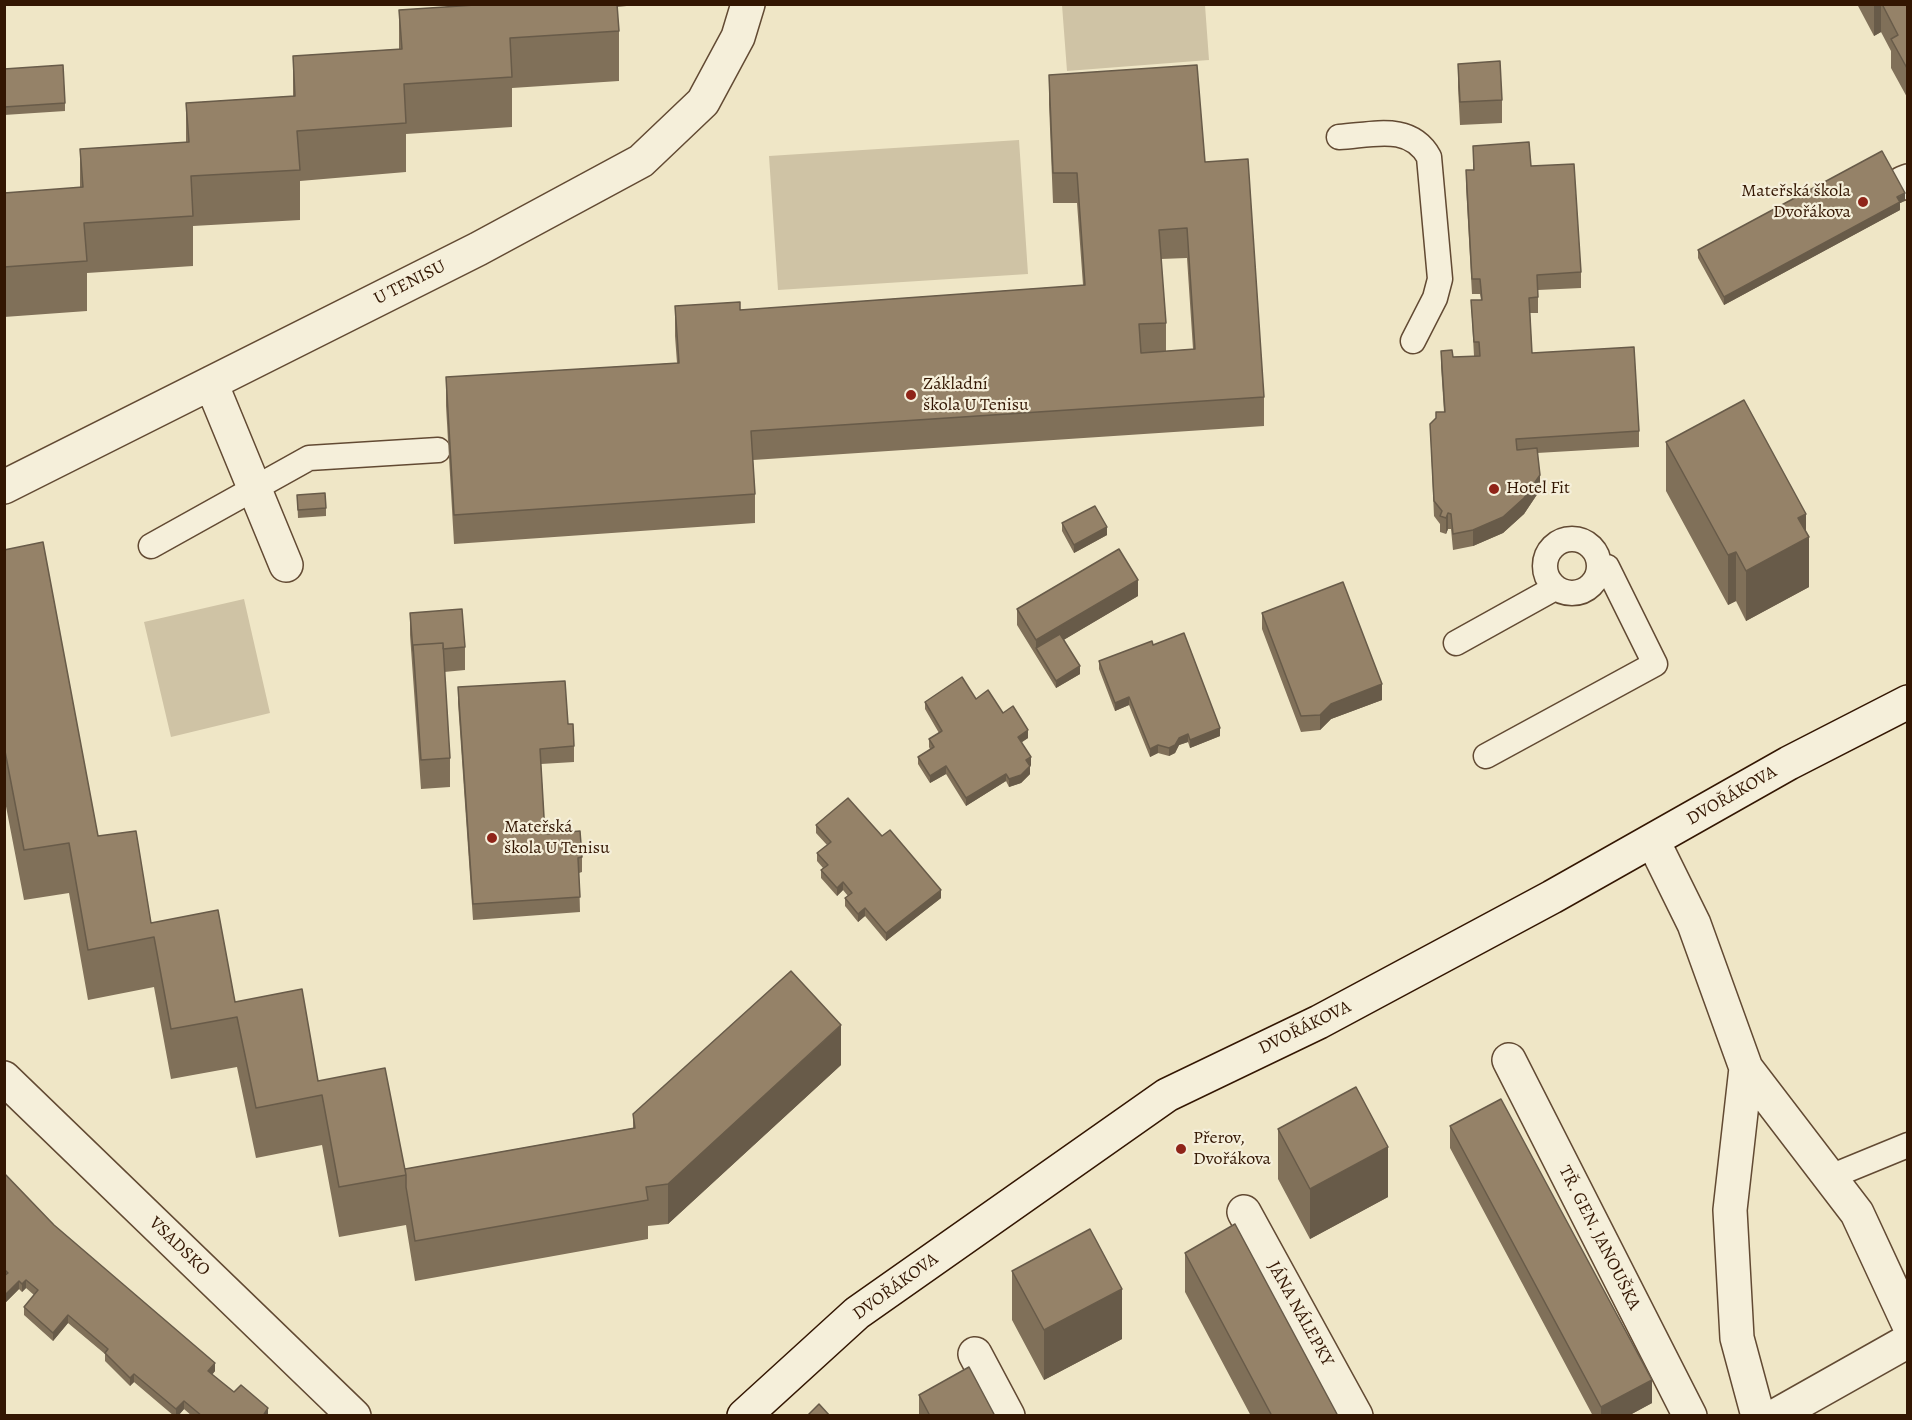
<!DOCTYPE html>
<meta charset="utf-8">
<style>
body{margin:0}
#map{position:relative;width:1912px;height:1420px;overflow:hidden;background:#efe6c6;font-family:Alegreya,serif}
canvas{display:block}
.frame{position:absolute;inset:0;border:6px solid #331602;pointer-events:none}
</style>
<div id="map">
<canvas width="1912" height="1420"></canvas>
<div class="frame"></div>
</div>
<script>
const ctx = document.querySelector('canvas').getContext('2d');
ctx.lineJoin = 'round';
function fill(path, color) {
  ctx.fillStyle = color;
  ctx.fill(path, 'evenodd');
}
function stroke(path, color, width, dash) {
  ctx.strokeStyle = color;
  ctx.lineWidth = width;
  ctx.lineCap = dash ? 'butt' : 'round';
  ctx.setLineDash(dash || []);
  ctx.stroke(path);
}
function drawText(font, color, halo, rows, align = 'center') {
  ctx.font = font + ' Alegreya,serif';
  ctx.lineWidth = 4.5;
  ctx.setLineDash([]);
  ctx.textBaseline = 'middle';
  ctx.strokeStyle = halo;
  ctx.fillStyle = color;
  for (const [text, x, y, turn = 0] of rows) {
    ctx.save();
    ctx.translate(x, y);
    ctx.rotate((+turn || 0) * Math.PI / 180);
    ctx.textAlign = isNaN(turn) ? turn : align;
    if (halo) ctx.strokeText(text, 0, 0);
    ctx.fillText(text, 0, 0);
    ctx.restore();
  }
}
const green = new Path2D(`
 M1062 5H1205L1209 60 1067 71Z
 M1019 140 1028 274 778 290 769 156Z
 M244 599 270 713 171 737 144 622Z`);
const lane = new Path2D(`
 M1339 137C1373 135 1410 123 1429 157L1440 279 1435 298 1413 341
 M1545 566a27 27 0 1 1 54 0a27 27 0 1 1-54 0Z
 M151 546 309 458 438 450
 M1456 643 1555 588
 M1486 756 1655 664 1607 567H1599
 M1830 1177 1908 1145`);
const street = new Path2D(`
 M1903 183 1908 181
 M211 383 286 565
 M4 487 478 249 641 161 703 102 738 37 748 4
 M1653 841 1694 924 1746 1068 1857 1213 1908 1323
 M1509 1060 1690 1416
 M1746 1068 1730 1210 1737 1338 1758 1416
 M4 1078 354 1416
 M1244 1212 1356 1416
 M975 1354 1008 1416
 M1775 1416 1908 1341`);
const secondary = new Path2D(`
 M744 1416 857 1313 1167 1095 1319 1022 1552 897 1789 763 1908 702`);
const wall = new Path2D(`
 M490 4H646L617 7 619 31V81L512 88V127L406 134V172L300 181V220L193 226V266L87 273V311L4 317V193L80 188V149L186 142V103L293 96V56L399 49V10Z
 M1857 4H1908V99L1891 68V51L1881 32 1874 36Z
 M1458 64 1502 100V123L1460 125 1458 87Z
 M4 69 65 103V111L4 115Z
 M1049 75 1205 162 1264 397V426L753 460 755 494V523L454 544 446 406V377L677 363 675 336V306L740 310 1083 285 1077 203H1053L1049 104ZM1187 258 1193 349 1166 351V323L1161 259Z
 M1473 146 1531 166 1581 272V288L1538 290V313H1530L1532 353 1639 431V447L1537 453 1540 490 1524 514 1503 533 1473 546 1453 550 1451 529H1448L1446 534 1440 532V524L1434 516 1430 424 1444 412 1441 366V351L1453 357 1474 356 1471 300H1481L1480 294H1472L1466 186V170H1473Z
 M1905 201 1900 203V210L1724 305 1698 258V250Z
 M1666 442 1806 531 1809 587 1746 621 1736 601 1728 605 1666 491Z
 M297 495 326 508V516L298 518Z
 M1062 523 1107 535 1074 553 1062 531Z
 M4 550 98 836 151 923 318 1081 405 1169 633 1128V1114L841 1065 668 1224 648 1226V1239L415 1281 406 1225 339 1237 322 1145 256 1158 237 1067 171 1079 154 987 88 1000 69 893 24 900 4 796Z
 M1138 596 1063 640 1080 674 1056 688 1017 625V609Z
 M410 613 465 647V670L444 672 450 758V787L421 789 410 635Z
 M1262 613 1382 700 1331 719 1320 730 1301 732 1262 629Z
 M1153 645 1220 736 1190 748 1188 742 1179 745 1175 753 1169 756 1158 753 1150 757 1129 705 1115 711 1099 669V661Z
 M458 687 568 724 574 746V762L541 764 545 834 582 857V872L579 873 580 912 473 920 458 703Z
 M976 699 1003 713 1028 738 1021 742 1031 765 1030 766V774L1021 783 1009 787 1006 781 966 806 946 774 930 783 918 764V757L930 749 929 747V739L939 733 925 709V702Z
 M816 825 882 836 941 898 886 941 865 916 858 922 845 906V898L848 896 843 890 837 896 821 878V870L823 868 817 861V853L827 845 816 833Z
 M1450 1126 1652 1403 1628 1416H1593L1450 1148Z
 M1278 1129 1388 1197 1310 1239 1278 1179Z
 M4 1173 54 1225 215 1371 212 1375 234 1392 268 1416H192L184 1409 178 1416H174L134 1382 130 1386 105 1361V1354L68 1323 53 1341 24 1315V1307L34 1295 26 1288 22 1292 19 1289 4 1304Z
 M1185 1253 1338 1416H1251L1185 1292Z
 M1012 1271 1122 1339 1044 1380 1012 1320Z
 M919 1395 995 1416H919Z`);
const shadedWall = new Path2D(`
 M1877 4H1881V32L1874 36V6Z
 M1905 193V201L1900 203V210L1724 305V297Z
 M1540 475V490L1524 514 1503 533 1473 546V530Z
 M1448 513V529L1446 534V518Z
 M1806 514V539L1809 537V587L1746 621V571L1798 518Z
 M1107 527V535L1074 553V545Z
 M1736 552V601L1728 605V555Z
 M1138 580V596L1040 654 1036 648V640Z
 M1080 666V674L1056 688V681Z
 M1382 684V700L1331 719 1320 730V715L1331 704Z
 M1129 697V705L1115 711V703Z
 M1220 728V736L1190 748V740Z
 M1028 730V738L1018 745V737Z
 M1188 734V742L1179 745 1175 753 1169 756V748L1179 738Z
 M1158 745V753L1150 757V749Z
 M1031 757V765L1030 766V774L1021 783 1009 787V779L1026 760Z
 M946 766V774L930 783V776Z
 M1006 774V781L966 806V798Z
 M843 882V890L837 896V888Z
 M941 890V898L886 941V933Z
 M865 908V916L858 922V914Z
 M841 1025V1065L668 1224V1184Z
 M1388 1147V1197L1310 1239V1189Z
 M26 1280V1288L22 1292V1284Z
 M19 1281V1289L4 1304V1296Z
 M1122 1289V1339L1044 1380V1330Z
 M68 1315V1323L53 1341V1333Z
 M215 1363V1371L208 1379V1371Z
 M134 1374V1382L130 1386V1378Z
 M1652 1380V1403L1628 1416H1601V1407Z
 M184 1401V1409L178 1416H176V1409Z
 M268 1408V1416H263Z`);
const building = new Path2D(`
 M490 4H617L619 31 510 38 512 77 404 84 406 123 297 131 300 170 191 176 193 216 84 223 87 261 4 267V193L83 187 80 149 189 142 186 103 295 96 293 56 402 49 399 10Z
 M1882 4H1908V70L1891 39 1898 35Z
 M1500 61 1502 100 1460 102 1458 64Z
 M63 65 65 103 4 107V69Z
 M1197 65 1205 162 1248 159 1264 397 751 431 755 494 454 515 446 377 679 363 675 306 740 302V310L1085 285 1077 173H1053L1049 75ZM1187 228 1195 349 1141 353 1139 324 1166 323 1159 230Z
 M1529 142 1531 166 1574 164 1581 272 1537 275 1538 297 1529 298 1532 353 1634 347 1639 431 1516 439 1517 450 1537 448 1540 475 1524 498 1503 517 1473 530 1453 534 1451 514 1448 513 1446 518 1440 516 1442 511 1434 501 1430 424 1436 418V412H1445L1441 351 1452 350 1453 357 1480 356 1479 342H1474L1471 300H1482L1480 279H1472L1466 170H1474L1473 146Z
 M1882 151 1905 193 1897 197 1900 202 1724 297 1698 250Z
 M1744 400 1806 514 1798 518 1809 537 1746 571 1736 552 1728 555 1666 442Z
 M325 493 326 508 298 510 297 495Z
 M1095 506 1107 527 1074 545 1062 523Z
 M43 542 98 836 136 831 151 923 218 910 235 1002 302 989 318 1081 385 1068 406 1175 339 1187 322 1095 256 1108 237 1017 171 1029 154 937 88 950 69 843 24 850 4 746V550Z
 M1119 549 1138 580 1036 640 1017 609Z
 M1343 582 1382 684 1331 704 1320 715 1301 716 1262 613Z
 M462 609 465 647 443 649V643L413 645V651L410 613Z
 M1184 633 1220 728 1190 740 1188 734 1179 738 1175 745 1169 748 1158 745 1150 749 1129 697 1115 703 1099 661 1152 641 1153 645Z
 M1060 634 1080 666 1056 681 1036 648Z
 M443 643 450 758 421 760 413 645Z
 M962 677 976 699 988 690 1003 713 1013 706 1028 730 1018 737 1031 757 1026 760 1030 766 1021 775 1009 779 1006 774 966 798 946 766 930 776 918 757 934 747 929 739 942 731 925 702Z
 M565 681 568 724H573L574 746 540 749 545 834 580 831 582 857 578 858 580 897 473 904 458 687Z
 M848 798 882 836 890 830 941 890 886 933 865 908 858 914 845 898 852 893 843 882 837 888 821 870 828 865 817 853 831 842 816 825Z
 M791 971 841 1025 668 1184 646 1187 648 1200 415 1241 406 1187V1175L405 1169 635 1128 633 1114Z
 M1356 1087 1388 1147 1310 1189 1278 1129Z
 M1501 1099 1652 1380 1601 1407 1450 1126Z
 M4 1173 54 1225 215 1363 208 1371 234 1392 241 1385 268 1408 263 1416H202L184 1401 176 1409 134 1374 130 1378 105 1353 108 1349 68 1315 53 1333 24 1307 38 1290 26 1280 22 1284 19 1281 4 1296V1276L8 1273 4 1269Z
 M1235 1224 1338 1416H1272L1185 1253Z
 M1090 1229 1122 1289 1044 1330 1012 1271Z
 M969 1367 995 1416H930L919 1395Z
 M819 1404 830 1416H807Z`);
const markers = [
 [1863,202,6,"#8f2418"],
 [911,395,6,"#8f2418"],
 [1494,489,6,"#8f2418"],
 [492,838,6,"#8f2418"],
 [1181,1149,6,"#8f2418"]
];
const poiNames = [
 ["Mateřská škola",1851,192,"right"],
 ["Dvořákova",1851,213,"right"],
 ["Základní",923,385],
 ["škola U Tenisu",923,406],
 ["Hotel Fit",1506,489],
 ["Mateřská",504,828],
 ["škola U Tenisu",504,849],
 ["Přerov,",1193,1139],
 ["Dvořákova",1193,1160]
];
const streetNames = [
 ["U TENISU",410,283,-27],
 ["DVOŘÁKOVA",1732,796,-30],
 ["DVOŘÁKOVA",1305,1028,-26],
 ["TŘ. GEN. JANOUŠKA",1599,1238,63],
 ["VSADSKO",179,1247,44],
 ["DVOŘÁKOVA",896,1287,-36],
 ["JÁNA NÁLEPKY",1300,1314,61]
];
fill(green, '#cfc3a5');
stroke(lane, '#624a33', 27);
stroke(street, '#624a33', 36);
stroke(secondary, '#331602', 36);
stroke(lane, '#f5efda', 24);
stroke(street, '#f5efda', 33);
stroke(secondary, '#f5efda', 33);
fill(wall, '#807059');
fill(shadedWall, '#685b49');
fill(building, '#958268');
stroke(building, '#685b49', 1.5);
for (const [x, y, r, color] of markers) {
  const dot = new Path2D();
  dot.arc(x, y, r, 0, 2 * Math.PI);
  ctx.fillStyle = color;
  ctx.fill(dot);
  stroke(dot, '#f5efda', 2);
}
drawText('18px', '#331602', '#f5efda', poiNames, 'left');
drawText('18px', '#331602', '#f5efda', streetNames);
</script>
